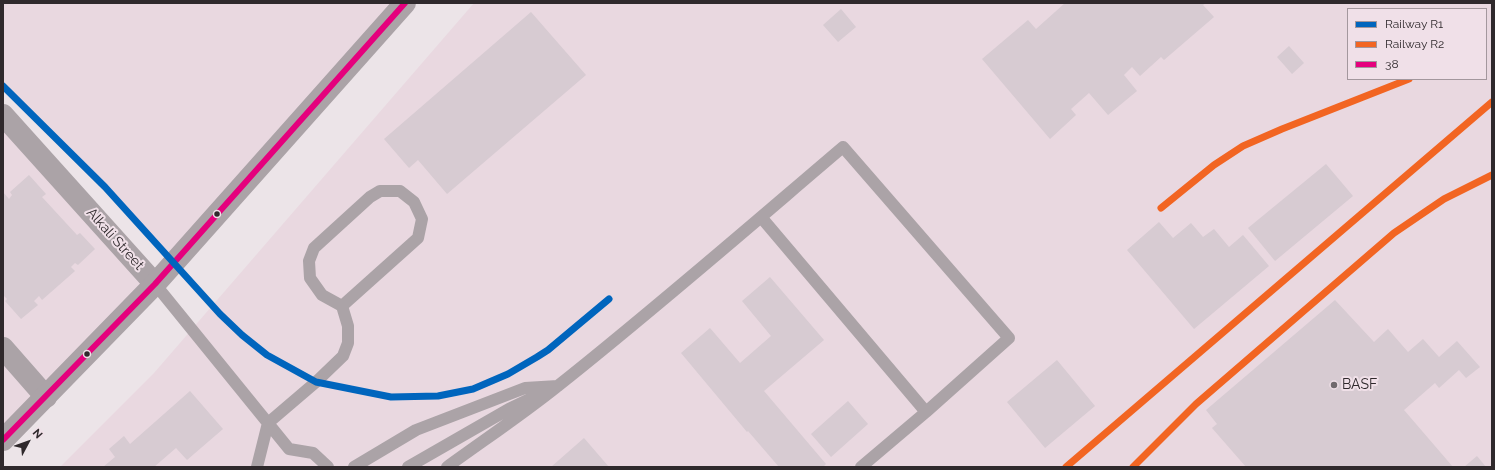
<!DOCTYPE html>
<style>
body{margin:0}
#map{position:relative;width:1495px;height:470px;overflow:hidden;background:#ece4e8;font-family:Raleway,sans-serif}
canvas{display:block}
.frame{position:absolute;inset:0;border:4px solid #2f292c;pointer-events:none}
.legend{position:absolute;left:1347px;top:8px;width:140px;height:72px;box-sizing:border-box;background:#f0e0e8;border:1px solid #a3979d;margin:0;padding:5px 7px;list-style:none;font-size:12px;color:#2f292c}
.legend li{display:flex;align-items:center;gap:8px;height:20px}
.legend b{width:20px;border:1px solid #a3979d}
.north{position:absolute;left:8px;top:422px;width:40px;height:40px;-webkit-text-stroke:3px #f0e0e8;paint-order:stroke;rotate:49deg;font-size:11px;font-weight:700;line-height:16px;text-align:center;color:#2f292c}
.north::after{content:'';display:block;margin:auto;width:14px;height:18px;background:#2f292c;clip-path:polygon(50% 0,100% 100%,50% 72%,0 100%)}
</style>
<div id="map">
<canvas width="1495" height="470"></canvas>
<div class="frame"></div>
<ul class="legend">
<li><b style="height:5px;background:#0065bd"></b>Railway R1</li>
<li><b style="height:5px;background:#f26522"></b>Railway R2</li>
<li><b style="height:5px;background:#e5007d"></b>38</li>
</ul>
<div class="north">N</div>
</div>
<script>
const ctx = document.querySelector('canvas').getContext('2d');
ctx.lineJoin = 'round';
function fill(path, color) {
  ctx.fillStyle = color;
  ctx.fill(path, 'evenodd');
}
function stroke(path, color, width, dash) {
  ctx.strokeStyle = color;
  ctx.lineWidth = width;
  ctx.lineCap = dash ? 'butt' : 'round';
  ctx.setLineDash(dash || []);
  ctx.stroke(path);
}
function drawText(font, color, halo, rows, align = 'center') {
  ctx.font = font + ' Raleway,sans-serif';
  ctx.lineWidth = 4;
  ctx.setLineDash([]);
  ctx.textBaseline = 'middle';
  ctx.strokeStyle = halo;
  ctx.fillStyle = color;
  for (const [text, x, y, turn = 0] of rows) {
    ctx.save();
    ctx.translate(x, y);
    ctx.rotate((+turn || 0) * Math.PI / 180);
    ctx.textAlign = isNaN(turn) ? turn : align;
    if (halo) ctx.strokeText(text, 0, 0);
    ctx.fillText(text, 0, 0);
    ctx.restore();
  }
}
const built = new Path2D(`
 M3 3H405L173 263 105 187 3 86Z
 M474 3H1492V467H60L154 373ZM1348 9H1486V79H1348Z
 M3 116 155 284 3 440Z`);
const building = new Path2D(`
 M1065 3H1206L1203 5 1214 17 1164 60 1161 57 1140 76 1132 67 1124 75 1137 91 1108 115 1089 93 1071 109 1076 115 1050 139 982 59 1028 20 1036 29Z
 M841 9 856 27 838 42 823 25Z
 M531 12 586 75 447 194 418 160 409 168 384 139Z
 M1289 46 1304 63 1292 74 1277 57Z
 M1326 164 1353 196 1275 261 1248 228Z
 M29 175 46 194 42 197 77 235 80 233 95 249 78 265 75 263 71 267 75 271 42 300 39 296 34 301 38 305 21 319 5 301 7 299 3 295V192L9 199 12 195 10 192Z
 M1159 222 1173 238 1191 223 1203 237 1214 229 1229 247 1243 235 1269 266 1194 329 1127 250Z
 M770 277 824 340 764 391 826 464 823 467H779L748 431 747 432 681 353 710 328 740 363 771 336 742 301Z
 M1335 300 1374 342 1388 329 1408 352 1423 339 1439 357 1457 341 1480 367 1466 378 1459 370 1439 388 1435 383 1404 410 1453 467H1246L1212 428 1217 424 1206 410Z
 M1057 360 1095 406 1045 448 1007 402Z
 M190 391 223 429 187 460 176 448 154 467H103L115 457 109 449 124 436 130 444Z
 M848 401 868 424 831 457 811 434Z
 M584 438 609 467H551Z
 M1477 456 1486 467H1464Z`);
const lane = new Path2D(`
 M155 284 289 449 313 453 328 467
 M257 467 268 423 316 382 343 356 348 343V326L342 306 322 295 310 278 309 261 314 248 370 197 380 191H400L414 202 422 219 418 238 342 306
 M354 467 416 430 525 388 558 386
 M408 467 509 409 534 397
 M447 467C484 440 523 414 559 385 656 308 749 227 843 147L1009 338 926 412 761 217
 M861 467 926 412`);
const street = new Path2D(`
 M3 115 155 284
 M3 348 46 397`);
const secondary = new Path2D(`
 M3 440 155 284 405 3`);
const bus1 = new Path2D(`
 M3 440 155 284 405 3`);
const rail1 = new Path2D(`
 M3 86 105 187 220 314 242 335 267 355 316 382 391 397 438 396 473 389 508 374 537 357 548 350 609 299`);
const rail2 = new Path2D(`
 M1161 208 1214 165 1243 146 1282 129 1409 79
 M1066 467 1492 102
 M1133 467 1196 404 1394 233 1444 199 1492 175`);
const markers = [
 [217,214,3.5,"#2f292c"],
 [87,354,3.5,"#2f292c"],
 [1334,385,4,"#716a6e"]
];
const streetNames = [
 ["Alkali Street",115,239,48]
];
const poiNames = [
 ["BASF",1342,385]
];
fill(built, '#e9d8e0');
fill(building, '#d7cbd2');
stroke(lane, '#aba3a7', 12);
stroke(street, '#aba3a7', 22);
stroke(secondary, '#aba3a7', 22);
stroke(bus1, '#e5007d', 6);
stroke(rail1, '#0065bd', 7);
stroke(rail2, '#f26522', 7);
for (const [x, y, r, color] of markers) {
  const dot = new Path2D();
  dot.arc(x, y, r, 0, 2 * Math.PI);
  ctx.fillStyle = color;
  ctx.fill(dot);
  stroke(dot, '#f0e0e8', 1.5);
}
drawText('14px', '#2f292c', '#f0e0e8', streetNames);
drawText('14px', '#2f292c', '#f0e0e8', poiNames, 'left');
</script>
